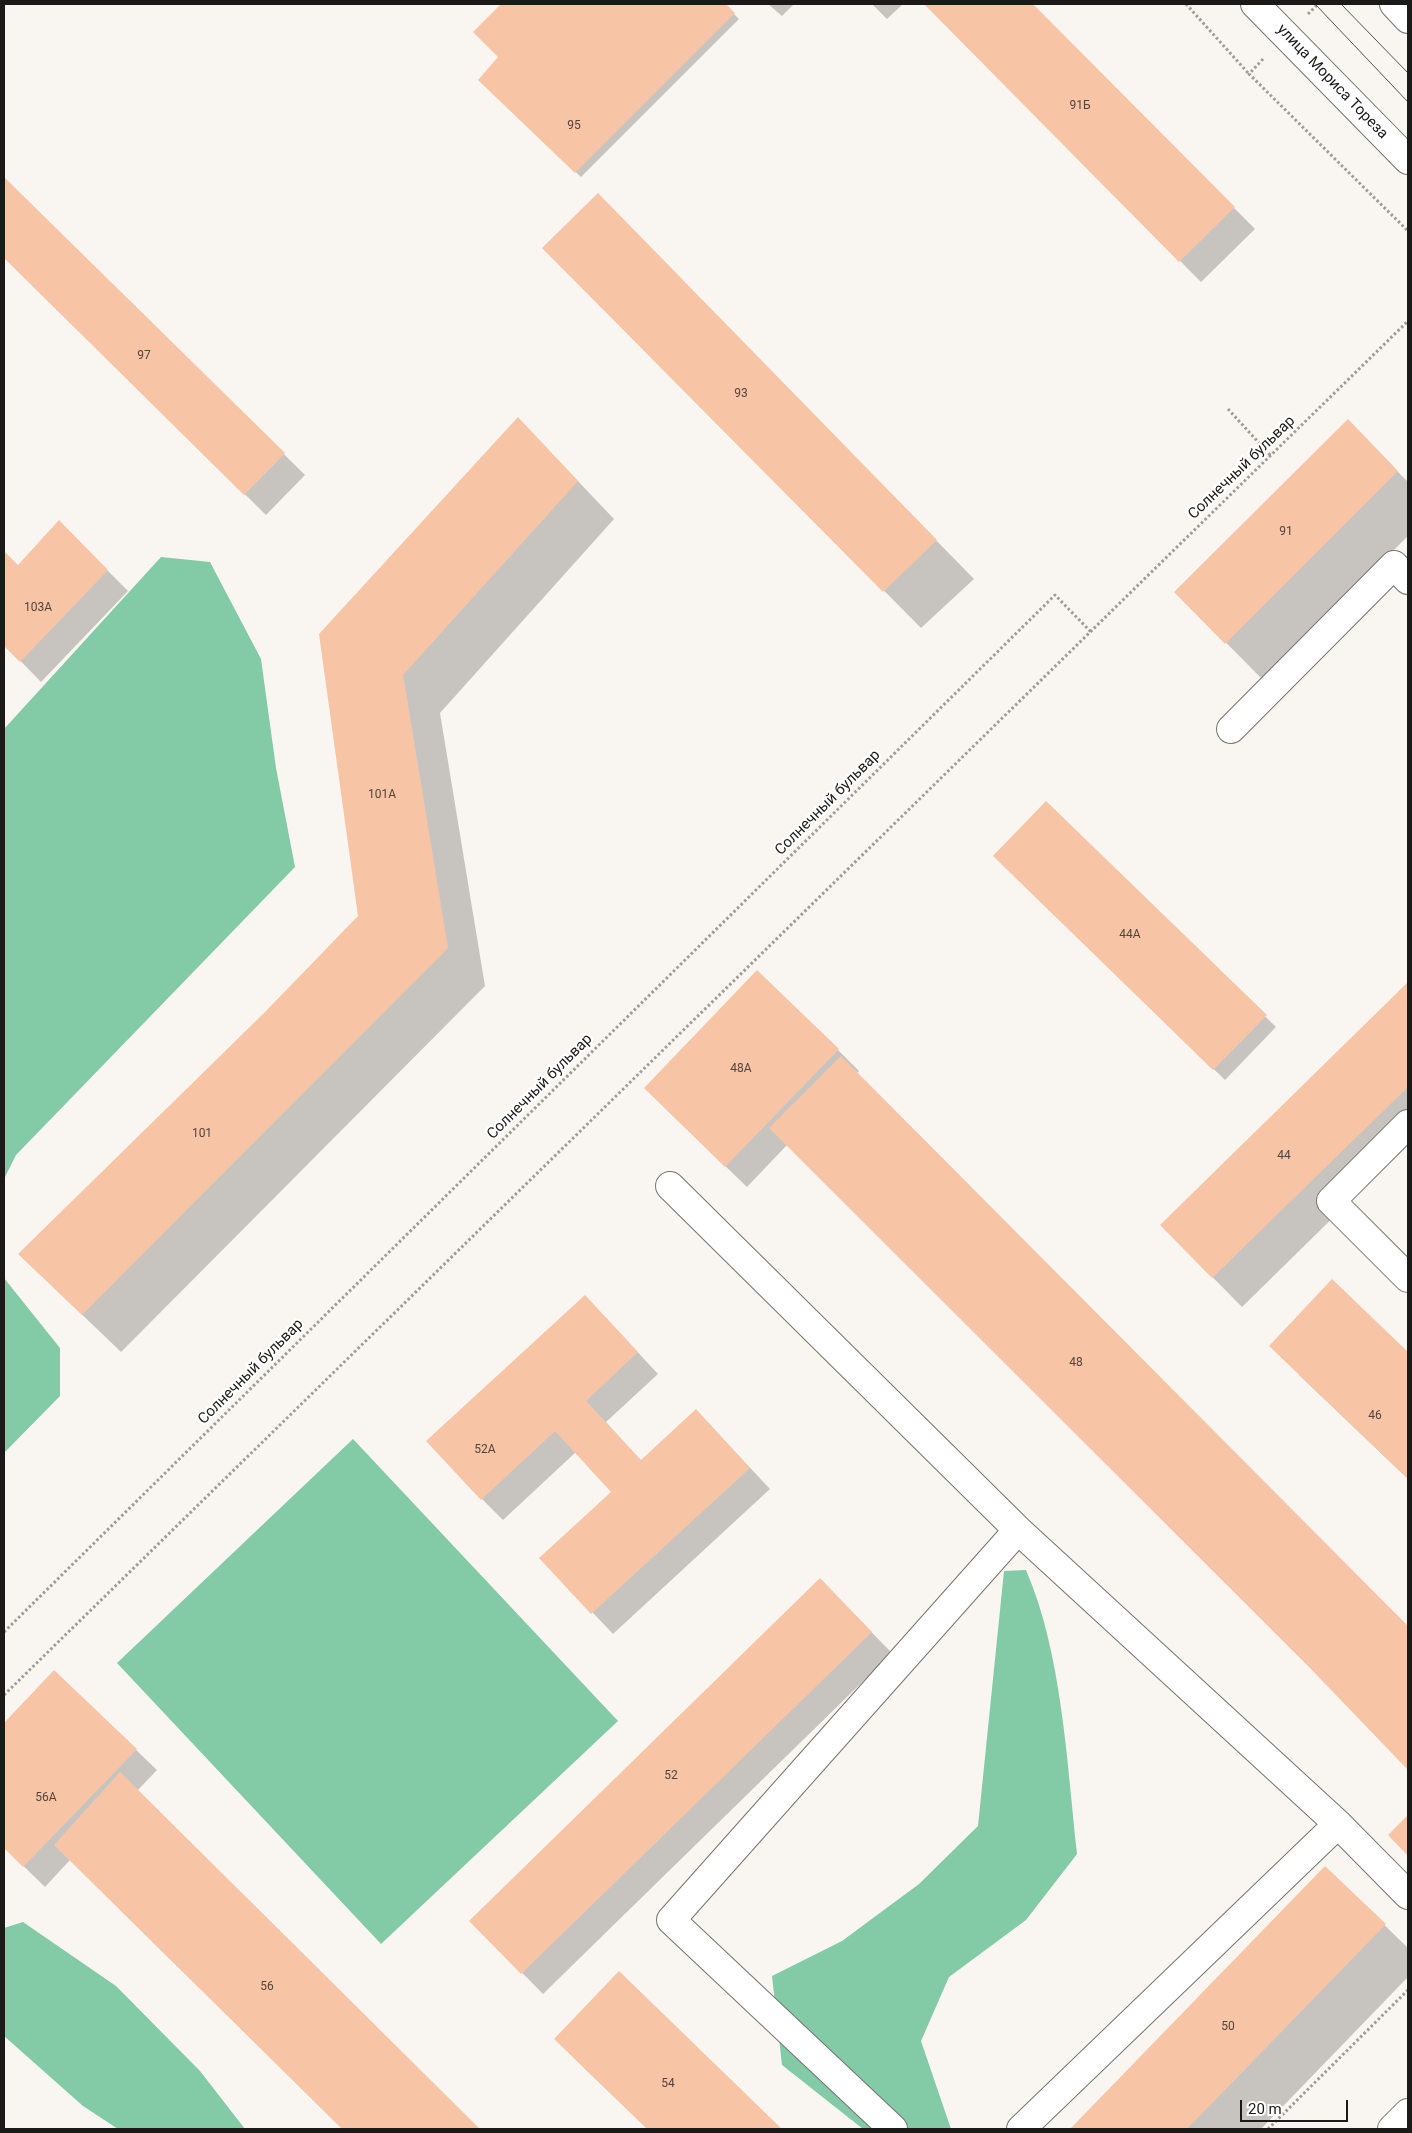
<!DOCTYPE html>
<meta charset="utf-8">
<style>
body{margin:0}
#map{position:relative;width:1412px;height:2133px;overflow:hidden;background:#f9f6f1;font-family:Roboto,sans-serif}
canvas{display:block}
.frame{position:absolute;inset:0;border:5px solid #1b1a18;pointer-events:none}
.scale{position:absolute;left:1240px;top:2100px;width:108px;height:22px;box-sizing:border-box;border:2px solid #1b1a18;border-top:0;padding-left:6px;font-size:15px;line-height:18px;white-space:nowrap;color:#1b1a18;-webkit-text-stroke:4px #fff;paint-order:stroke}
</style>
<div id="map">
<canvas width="1412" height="2133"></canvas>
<div class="frame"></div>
<div class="scale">20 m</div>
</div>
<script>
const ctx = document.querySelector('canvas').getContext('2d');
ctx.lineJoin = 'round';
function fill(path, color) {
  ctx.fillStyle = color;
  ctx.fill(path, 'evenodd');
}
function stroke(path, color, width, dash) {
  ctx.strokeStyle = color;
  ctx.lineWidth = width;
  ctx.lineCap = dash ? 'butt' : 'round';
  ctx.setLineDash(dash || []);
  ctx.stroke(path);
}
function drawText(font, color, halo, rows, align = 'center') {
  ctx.font = font + ' Roboto,sans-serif';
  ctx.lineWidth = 4.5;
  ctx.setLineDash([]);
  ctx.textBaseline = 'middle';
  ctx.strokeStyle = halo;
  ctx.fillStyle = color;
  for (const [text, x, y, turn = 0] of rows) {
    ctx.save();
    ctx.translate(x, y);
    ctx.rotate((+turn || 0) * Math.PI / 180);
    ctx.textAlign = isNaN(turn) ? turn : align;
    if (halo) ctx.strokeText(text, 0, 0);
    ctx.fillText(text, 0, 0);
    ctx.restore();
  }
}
const forest = new Path2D(`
 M161 557 210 562 261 659 276 768 295 867 16 1155 4 1179V729Z
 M4 1278 60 1348V1396L4 1453Z
 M353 1439 618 1721 381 1944 117 1663Z
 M1026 1570C1062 1653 1067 1764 1077 1854L1026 1920 949 1977 921 2041 951 2129H863L782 2065 772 1976 842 1941 919 1884 978 1826 1004 1571Z
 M23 1922 116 1986 200 2071 245 2129H118L83 2106 4 2036V1928Z`);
const shadow = new Path2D(`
 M502 4H724L739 19 581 177 479 80 500 57 475 32Z
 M768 4H794L782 16Z
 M872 4H903L887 19Z
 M928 4H1032L1255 229 1201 282 926 5Z
 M4 178 305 475 266 515 4 257Z
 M636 233 974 579 921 628 544 248Z
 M518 418 614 519 440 713 485 986 121 1352 19 1254 265 1014 359 916 321 634Z
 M1348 421 1408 482V536L1263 680 1176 592Z
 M59 522 128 591 41 682 4 644V552L18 566Z
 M1046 803 1276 1027 1225 1080 994 855Z
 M1408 984V1144L1242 1307 1161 1225Z
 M838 1050 859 1071 857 1073 1408 1627V1769L1313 1669 787 1145 747 1187 666 1109Z
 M1332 1281 1408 1354V1479L1299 1375Z
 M605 1317 658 1374 606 1422 641 1461 696 1410 770 1489 613 1634 541 1558 613 1492 576 1452 503 1520 482 1499Z
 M820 1580 892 1653 543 1994 471 1921Z
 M54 1671 157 1770 137 1791 478 2129H343L70 1860 45 1887 4 1847V1724Z
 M1325 1867 1408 1948V1977L1261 2129H1071Z
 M619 1973 780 2129H648L584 2068Z`);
const building = new Path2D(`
 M501 4H726L735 13 575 173 478 80 498 57 473 32Z
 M926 4H1033L1235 207 1179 262 925 5Z
 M4 177 285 453 244 495 4 258Z
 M598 193 937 540 883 592 542 248Z
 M518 417 578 481 403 675 448 948 82 1315 18 1254 264 1013 358 916 319 634Z
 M1348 419 1398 471 1225 644 1174 592Z
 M59 520 108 570 20 662 4 646V551L18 565Z
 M1046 801 1267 1015 1213 1070 993 856Z
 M757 970 839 1049 725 1167 644 1088Z
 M1408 982V1087L1212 1278 1160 1225Z
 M841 1056 1408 1626V1770L1310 1668 769 1128Z
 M1332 1279 1408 1352V1479L1269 1346Z
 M585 1295 638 1352 586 1401 641 1460 696 1409 750 1468 591 1614 539 1558 611 1492 555 1431 481 1500 426 1441Z
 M820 1578 872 1632 521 1974 469 1921Z
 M54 1670 137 1749 23 1867 4 1848V1723Z
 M120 1772 480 2129H342L54 1845Z
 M1408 1815V1856L1388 1835Z
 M1325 1866 1386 1924 1187 2129H1070Z
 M619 1971 782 2129H647L554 2039Z`);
const path = new Path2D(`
 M1186 4 1249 74
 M1308 14 1318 4
 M1263 59 1249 74 1408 231
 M1228 409 1271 456
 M4 1632 1055 595 1091 632
 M4 1695 1408 321
 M1268 2129 1408 1990`);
const minor = new Path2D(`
 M1255 4 1408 160
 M1394 4 1408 19
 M1231 729 1394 565 1408 580
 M1408 1124 1331 1201 1408 1278
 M670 1186 1018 1530 671 1920 893 2129
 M1018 1530 1338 1824 1408 1895
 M1021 2129 1338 1824
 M1392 2129 1408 2113`);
const tram = new Path2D(`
 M1315 4 1408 102
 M1341 4 1408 73`);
const numberNames = [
 ["91Б",1080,106],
 ["95",574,126],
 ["97",144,356],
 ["93",741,394],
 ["91",1286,532],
 ["103А",38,608],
 ["101А",382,795],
 ["44А",1130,935],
 ["48А",741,1069],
 ["101",202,1134],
 ["44",1284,1156],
 ["48",1076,1363],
 ["46",1375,1416],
 ["52А",485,1450],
 ["52",671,1776],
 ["56А",46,1798],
 ["56",267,1987],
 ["50",1228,2027],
 ["54",668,2084]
];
const streetNames = [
 ["улица Мориса Тореза",1332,82,46],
 ["Солнечный бульвар",1242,468,-44],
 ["Солнечный бульвар",828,803,-45],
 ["Солнечный бульвар",540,1087,-45],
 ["Солнечный бульвар",251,1372,-45]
];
fill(forest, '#83caa6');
fill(shadow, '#0003');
fill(building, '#f7c4a5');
stroke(minor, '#767470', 30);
stroke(path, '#9e9c98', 3, [2.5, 2.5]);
stroke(minor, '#fff', 28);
stroke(tram, '#53524f', 1);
drawText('12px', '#52443b', null, numberNames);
drawText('15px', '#1b1a18', '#fff', streetNames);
</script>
